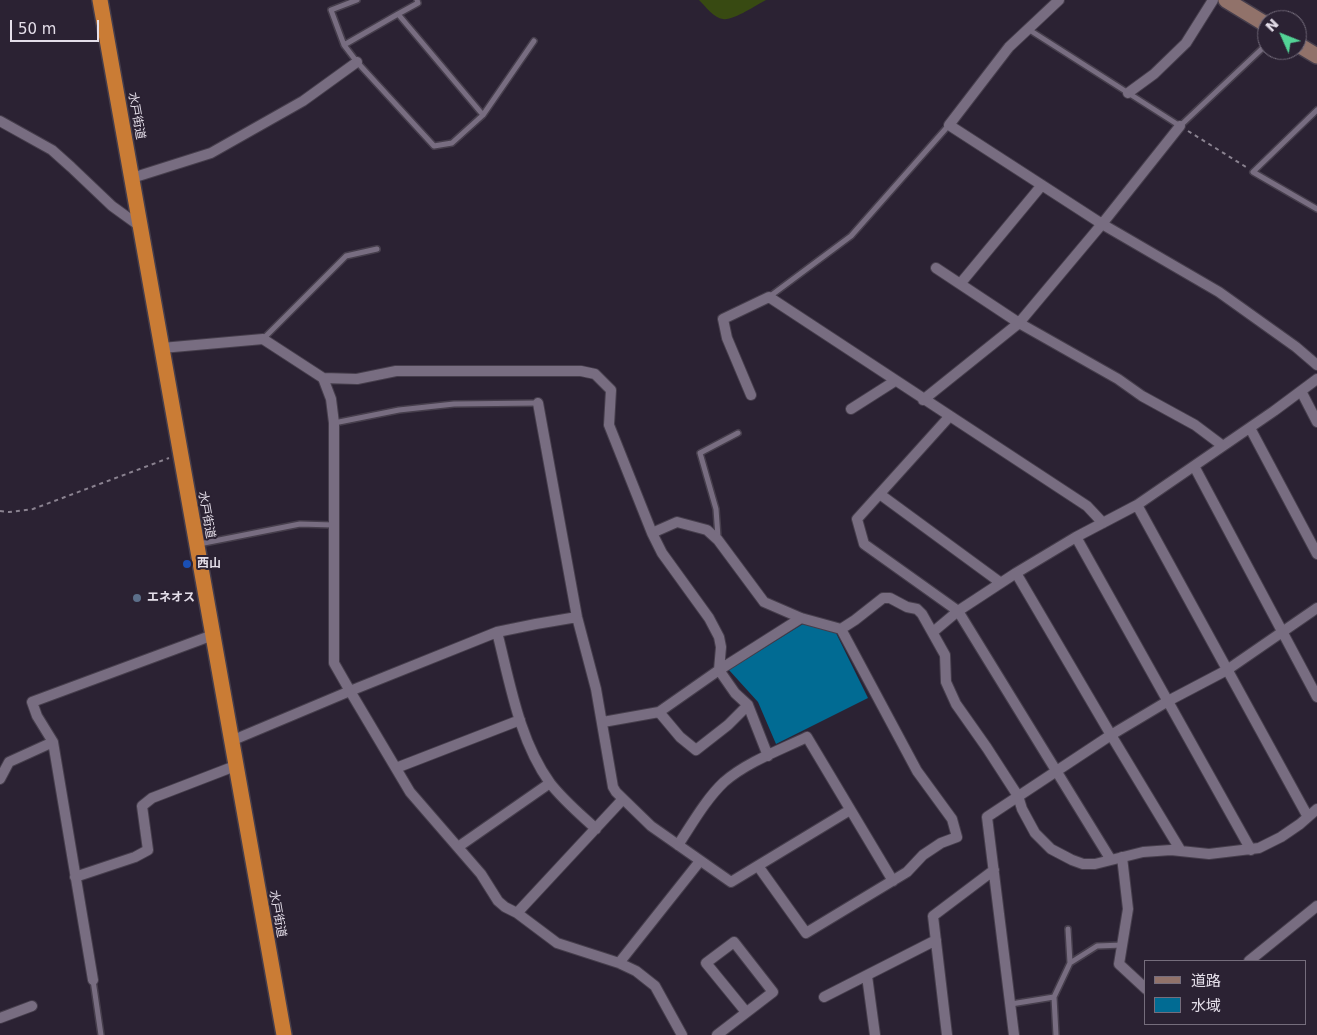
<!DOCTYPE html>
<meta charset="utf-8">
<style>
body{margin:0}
#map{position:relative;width:1317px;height:1035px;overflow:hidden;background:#2b2233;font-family:"DejaVu Sans","Noto Sans JP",sans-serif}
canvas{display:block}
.legend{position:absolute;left:1144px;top:960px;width:162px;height:65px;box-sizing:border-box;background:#2b2233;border:1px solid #756d7c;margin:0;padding:6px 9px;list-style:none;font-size:15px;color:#e4dee9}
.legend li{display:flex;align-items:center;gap:10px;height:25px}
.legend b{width:25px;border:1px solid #756d7c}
.north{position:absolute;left:1257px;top:10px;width:50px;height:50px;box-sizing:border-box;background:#2b2233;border:1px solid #756d7c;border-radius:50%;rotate:314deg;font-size:14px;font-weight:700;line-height:20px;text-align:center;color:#e4dee9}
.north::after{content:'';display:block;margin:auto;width:18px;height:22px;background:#53d396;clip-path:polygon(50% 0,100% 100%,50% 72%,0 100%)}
.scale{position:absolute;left:10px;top:20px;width:89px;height:22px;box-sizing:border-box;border:2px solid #e4dee9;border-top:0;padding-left:6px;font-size:15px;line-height:18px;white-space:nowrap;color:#e4dee9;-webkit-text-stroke:4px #2b2233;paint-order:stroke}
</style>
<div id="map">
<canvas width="1317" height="1035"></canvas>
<ul class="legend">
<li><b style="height:6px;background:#91726a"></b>道路</li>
<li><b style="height:14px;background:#016b93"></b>水域</li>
</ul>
<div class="north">N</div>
<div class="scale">50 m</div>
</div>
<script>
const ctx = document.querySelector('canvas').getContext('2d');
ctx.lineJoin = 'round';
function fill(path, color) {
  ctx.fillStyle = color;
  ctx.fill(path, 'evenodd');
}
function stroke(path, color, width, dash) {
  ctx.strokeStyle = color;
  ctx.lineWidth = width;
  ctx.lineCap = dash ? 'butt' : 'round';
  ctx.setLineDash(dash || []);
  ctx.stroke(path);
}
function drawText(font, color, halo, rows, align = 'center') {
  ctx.font = font + ' "DejaVu Sans","Noto Sans JP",sans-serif';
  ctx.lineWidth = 4;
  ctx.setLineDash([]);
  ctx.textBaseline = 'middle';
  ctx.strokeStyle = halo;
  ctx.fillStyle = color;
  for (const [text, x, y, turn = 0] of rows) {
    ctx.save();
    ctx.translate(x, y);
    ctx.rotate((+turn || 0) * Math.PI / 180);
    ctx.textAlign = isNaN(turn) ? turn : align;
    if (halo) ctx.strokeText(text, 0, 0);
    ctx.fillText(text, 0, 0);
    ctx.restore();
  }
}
const green = new Path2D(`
 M699 0H766C756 5 733 21 723 19 714 18 705 6 699 0Z`);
const water = new Path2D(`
 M803 624 836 633 868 698 776 744 758 702 729 670Z`);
const path = new Path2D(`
 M1188 131 1246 167
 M0 511 9 512 33 509 169 458`);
const lane = new Path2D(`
 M398 14 418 3 417 0
 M1028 29 1180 126 1267 44
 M344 45 331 10 357 0
 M1317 110 1253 172 1317 209
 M483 115 398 14 344 45 357 62 434 146 452 143 483 115 534 41
 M769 297 851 236 949 125
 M263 339 346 256 377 249
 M334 423 399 410 454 404 538 403
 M718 537 716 509 700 453 738 433
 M199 544 300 524 333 525
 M1068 929 1070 963
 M93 980 101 1035
 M1054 997 1056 1035
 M1011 1004 1054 997 1070 963 1097 946 1123 945`);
const street = new Path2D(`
 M1059 0 1009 47 949 125 1102 224 1219 292 1296 347 1317 365
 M1128 93 1154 74 1186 43 1213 0
 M0 121 52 150 71 167 112 206 141 227
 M132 178 211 153 303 101 357 62
 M936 268 1019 323 1118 379 1142 396 1195 425 1223 446
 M960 284 1042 185
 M162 348 263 339 323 378 357 379 396 371H581L595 374 611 390 609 425 652 533 662 553 709 618 719 637 721 647 719 670 735 693 748 705 768 756
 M323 378 331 399 334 423V663L350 691 410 792 481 874 498 901 505 907 517 913 557 943 619 963 636 971 655 986 682 1035
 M1301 391 1317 422
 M751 395 727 338 723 319 769 297 1087 506 1103 523
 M923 400 1019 323 1102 224 1180 126
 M538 403 577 617 596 689 613 787 616 792 651 826 731 882 850 810
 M851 409 895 381
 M949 417 857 519 864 544 958 611 1016 573 1076 537 1137 505 1274 411 1317 379
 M1250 428 1317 554
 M1194 466 1317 697
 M881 495 1001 583
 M1137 505 1308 817
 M652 533 677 522 707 530 718 540 764 602 801 618 841 629 855 620 883 598H890L907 607 917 609 922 614 945 655 946 682 956 704 987 748 1018 796 1022 809 1035 833 1051 849 1072 860 1083 864H1095L1143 852 1171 850 1209 854 1259 848 1281 837 1300 824 1317 809
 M1076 537 1251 850
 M1016 573 1111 735 1181 851
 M497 632C510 683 519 740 550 783 563 800 580 814 596 829
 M933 632 958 611 1111 860
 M659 712 680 737 696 750 728 725 748 705
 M603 722 659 712 719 670 801 618
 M231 741 350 691 497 632 536 624 577 617
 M396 768 520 720
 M0 779 9 762 53 742
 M678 845C692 824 706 799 724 782 747 762 780 750 807 737L893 881
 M458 847 550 783
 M1122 857 1128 909 1119 964 1146 989
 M758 866 806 933 907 872 923 855 941 843 957 837 952 819 917 771 841 629
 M75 877 135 857 148 850 142 806 152 798 235 766
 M517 913 623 799
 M1249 961 1317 906
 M619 963 700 861
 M867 976 875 1035
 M93 980 53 742 37 716 32 702 213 635
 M824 997 936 940
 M0 1018 32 1006
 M717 1035 773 992 734 942 706 963 746 1012
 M947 1035 933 916 994 870
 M1014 1035 987 817 1111 735 1168 701 1227 670 1317 608`);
const secondary = new Path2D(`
 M1226 0 1267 25
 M1297 44 1317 56`);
const highway = new Path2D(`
 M100 0 284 1035`);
const markers = [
 [187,564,5,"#1a4fb4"],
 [137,598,5,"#5c6f8a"]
];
const streetNames = [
 ["水戸街道",136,116,80],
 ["水戸街道",206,515,80],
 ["水戸街道",277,914,80]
];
const poiNames = [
 ["西山",197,564],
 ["エネオス",147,598]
];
fill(green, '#384a12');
fill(water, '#016b93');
stroke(lane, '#463e4c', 8);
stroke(street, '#463e4c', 12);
stroke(secondary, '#463e4c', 18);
stroke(highway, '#463e4c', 18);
stroke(path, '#8a8290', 2, [4, 4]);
stroke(lane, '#786d81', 5);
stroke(street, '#786d81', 10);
stroke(secondary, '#91726a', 15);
stroke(highway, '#ca7c35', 15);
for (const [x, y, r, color] of markers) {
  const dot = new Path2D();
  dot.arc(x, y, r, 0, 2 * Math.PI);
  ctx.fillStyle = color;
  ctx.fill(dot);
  stroke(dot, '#2b2233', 2);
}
drawText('12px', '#e4dee9', '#2b2233', streetNames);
drawText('bold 12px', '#e4dee9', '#2b2233', poiNames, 'left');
</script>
